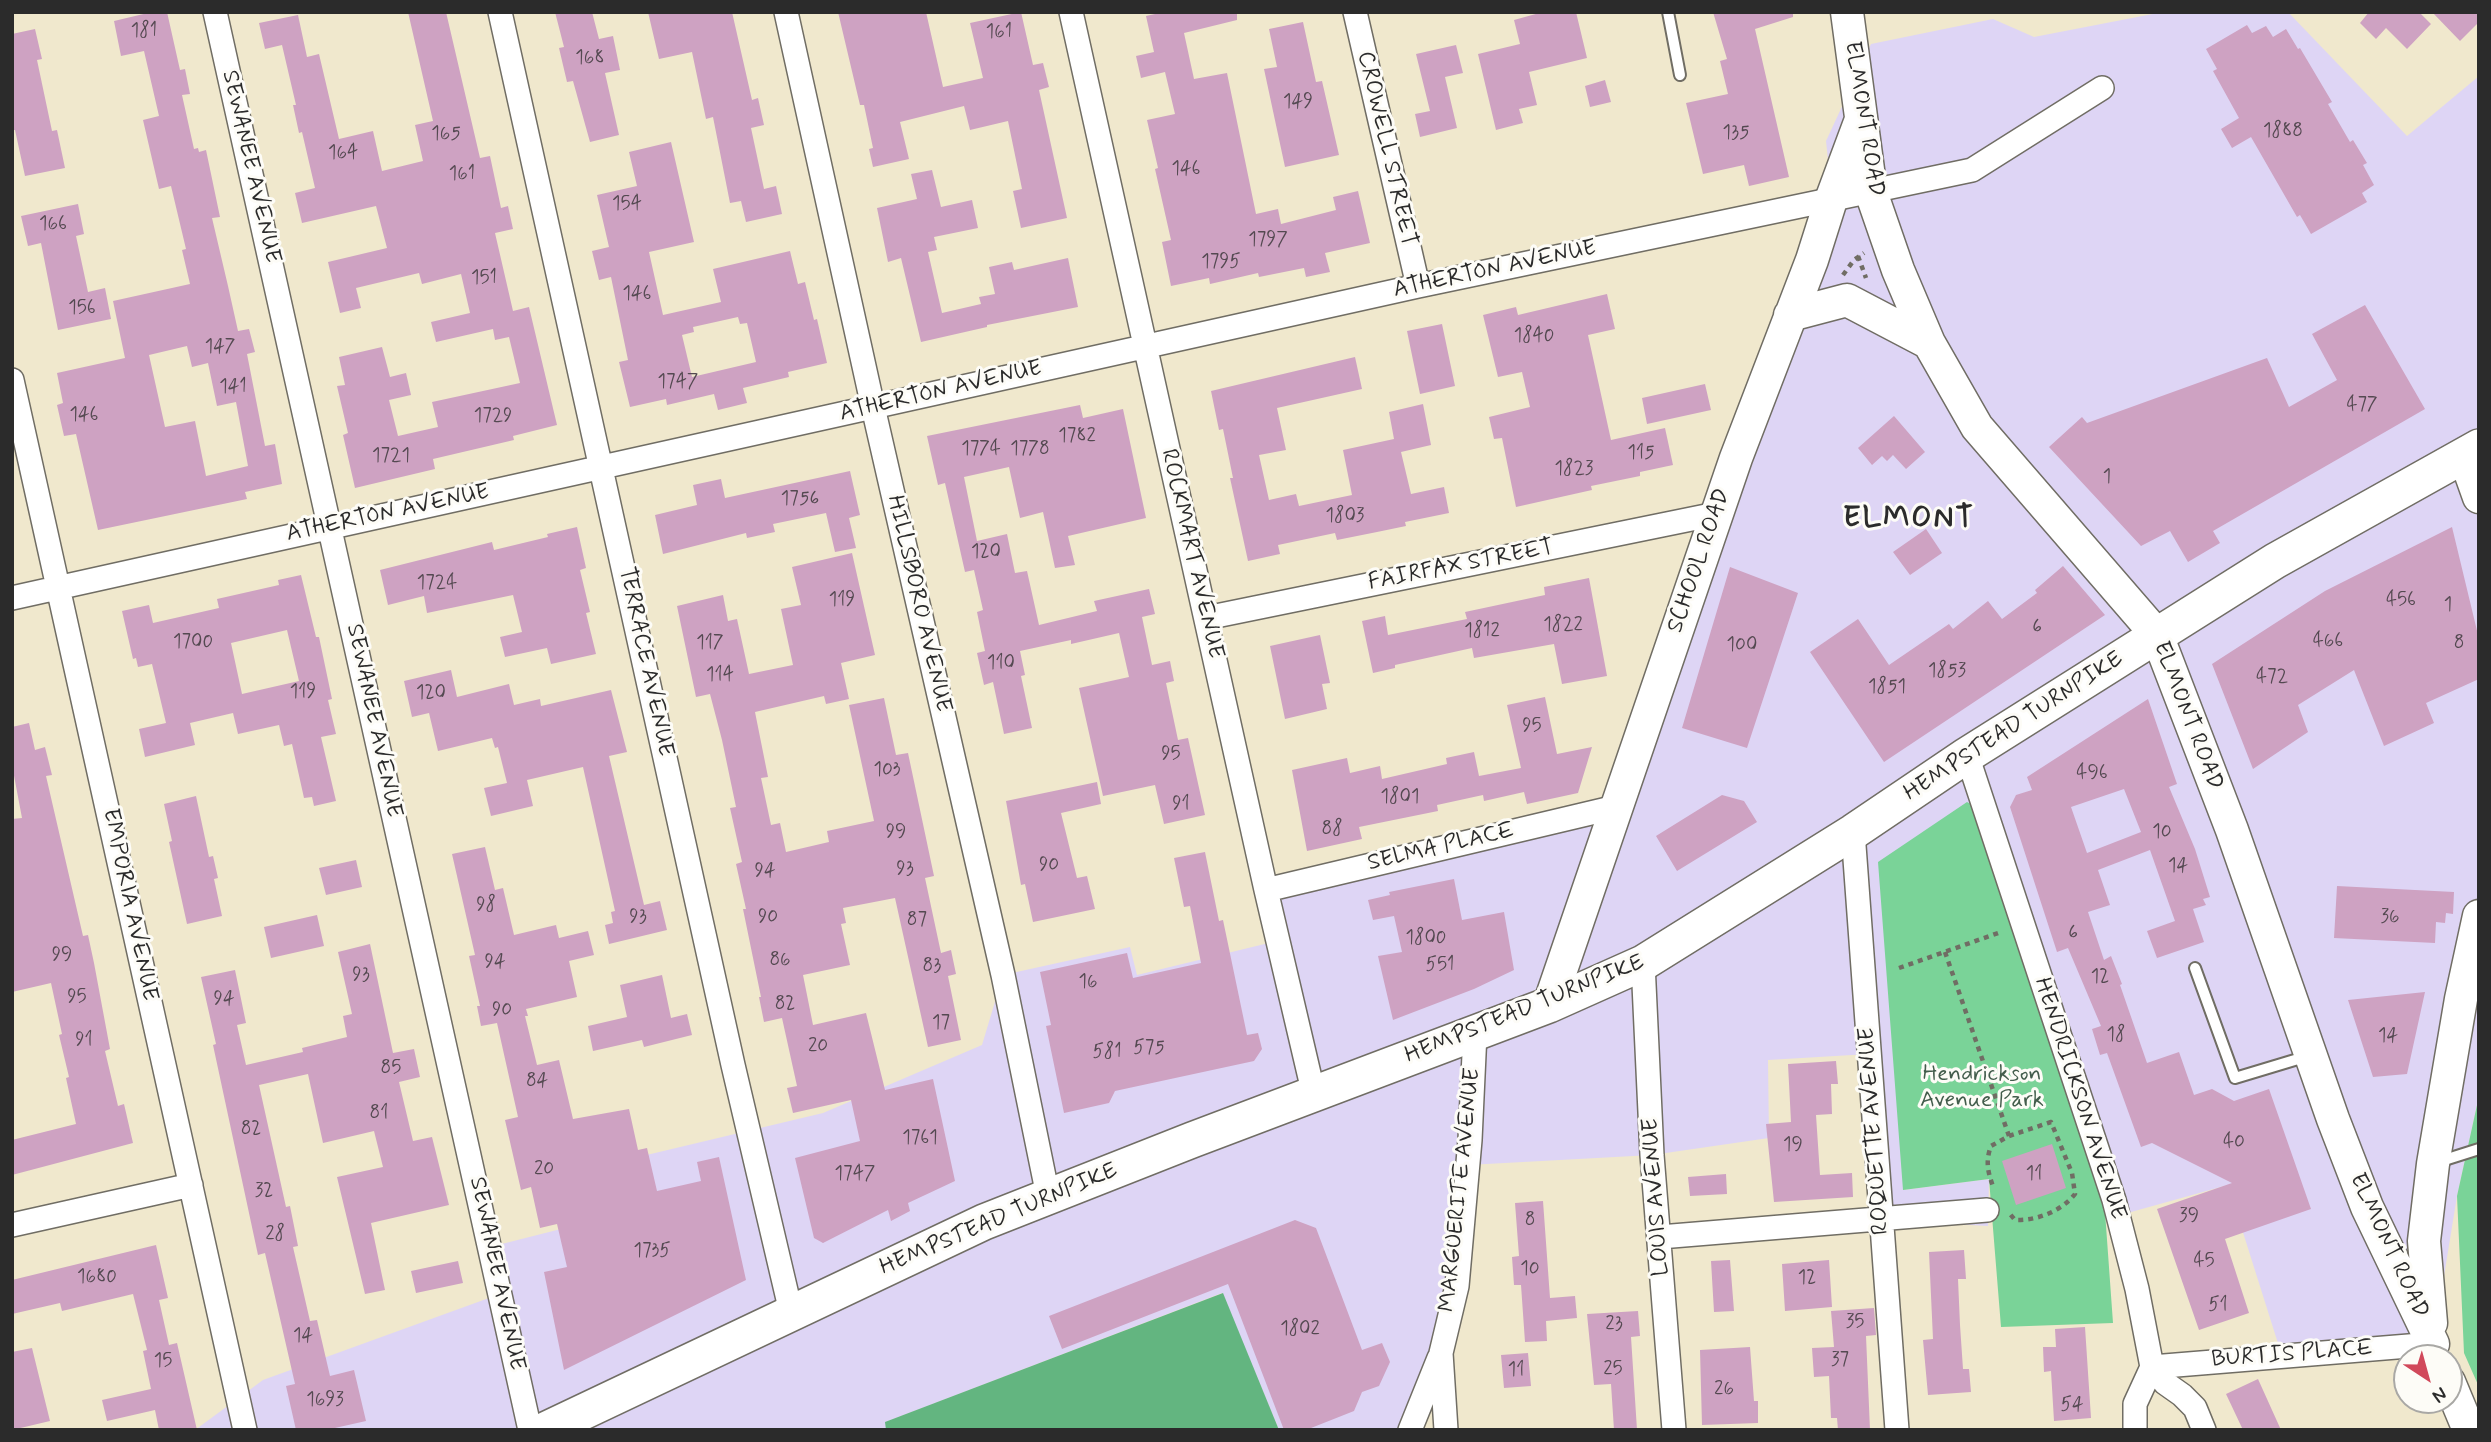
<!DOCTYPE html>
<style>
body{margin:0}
#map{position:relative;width:2491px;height:1442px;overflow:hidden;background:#f0e8cd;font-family:Mynerve,sans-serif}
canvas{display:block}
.frame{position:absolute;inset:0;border:14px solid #2b2b2b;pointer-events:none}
.north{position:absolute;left:2393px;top:1344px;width:70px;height:70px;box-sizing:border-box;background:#fdfcf7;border:2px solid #a9a8a5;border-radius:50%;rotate:144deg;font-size:19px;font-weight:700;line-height:28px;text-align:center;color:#2b2b2b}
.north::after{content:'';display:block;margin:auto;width:24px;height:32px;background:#d1495b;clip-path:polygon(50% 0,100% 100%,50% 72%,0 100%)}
</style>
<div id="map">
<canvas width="2491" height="1442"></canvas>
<div class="frame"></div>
<div class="north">N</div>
</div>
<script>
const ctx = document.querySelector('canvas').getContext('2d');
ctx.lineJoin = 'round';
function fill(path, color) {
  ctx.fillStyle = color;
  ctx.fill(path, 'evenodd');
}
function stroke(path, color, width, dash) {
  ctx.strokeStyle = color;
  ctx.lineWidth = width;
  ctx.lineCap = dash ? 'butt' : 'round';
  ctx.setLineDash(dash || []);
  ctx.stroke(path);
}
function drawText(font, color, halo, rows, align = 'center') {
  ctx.font = font + ' Mynerve,sans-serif';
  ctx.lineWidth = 6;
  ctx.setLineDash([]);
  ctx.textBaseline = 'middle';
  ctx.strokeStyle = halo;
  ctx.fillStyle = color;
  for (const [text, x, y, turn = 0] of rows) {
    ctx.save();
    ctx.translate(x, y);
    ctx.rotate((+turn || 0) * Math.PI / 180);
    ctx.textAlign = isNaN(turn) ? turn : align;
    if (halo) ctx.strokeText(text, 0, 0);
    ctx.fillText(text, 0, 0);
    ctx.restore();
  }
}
const built = new Path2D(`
 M2163 12H2288L2407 136 2479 76V1096L2457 1196 2433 1344 2282 1356 2228 1185 2106 1219 2103 1184 1987 813 1903 1190 1989 1179 1988 1226 1882 1220 1869 1054 1768 1060 1769 1138 1652 1155 1468 1165 1441 1353 1409 1430H1279L1222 1293 886 1422V1430H195L263 1380 500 1294 490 1247 620 1214 613 1163 823 1113 982 1045 1003 975 1130 947 1137 975 1277 941 1266 890 1616 807 1829 169 1826 141 1871 44 1993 19 2034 37Z`);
const green = new Path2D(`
 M1967 802 1987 812 2103 1184 2113 1323 2001 1327 1989 1179 1903 1190 1878 862Z
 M2479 1096V1387L2464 1353 2457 1196Z`);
const forest = new Path2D(`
 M1223 1293 1279 1430H886L885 1422Z`);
const building = new Path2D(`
 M152 12H167L180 70 185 69 190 94 182 95 194 149 198 148 199 152 206 150 220 217 212 218 228 286 238 331 249 329 255 352 247 354 265 446 275 444 282 484 245 492 247 499 98 530 76 434 64 436 57 405 63 403 57 373 125 358 113 301 190 284 182 250 186 249 171 186 159 189 143 120 159 116 144 51 121 56 114 21ZM187 346 192 367 208 363 217 406 236 402 248 466 206 476 195 421 165 427 149 355Z
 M408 12H446L480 158 490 156 501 208 508 206 513 229 495 233 513 311 529 307 557 425 513 436 514 440 433 459 435 469 355 488 343 435 348 433 337 386 345 385 339 357 382 347 390 377 406 373 411 395 389 400 398 436 438 427 432 402 520 383 509 337 495 340 493 329 436 342 431 322 470 313 461 274 422 284 419 273 356 288 361 308 340 313 328 262 387 248 376 206 302 223 295 193 315 188 302 132 299 133 293 105H296L282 45 265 49 259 23 298 15 307 57 319 54 339 139 373 131 382 171 423 161 415 125 433 121Z
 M555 12H592L599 39 613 36 620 70 605 73 619 135 590 142 573 81 567 82 559 48 564 47Z
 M648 12H732L752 100 758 98 764 125 751 128 764 189 776 186 782 214 746 222 741 201 730 203 713 117 706 119 692 52 659 59Z
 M838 12H926L943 87 983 78 970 23 1021 12 1033 65 1043 63 1049 87 1039 90 1067 218 1021 228 1013 191 1022 189 1008 121 970 130 964 106 900 122 909 159 873 167 869 149 873 148 864 105H860Z
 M1164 12H1237V20L1184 33 1194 79 1227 73 1256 214 1278 209 1281 224 1336 210 1333 197 1358 191 1370 243 1325 253 1330 272 1306 277 1304 268 1259 277 1258 273 1210 284 1209 278 1171 286 1162 242 1171 240 1155 169 1158 168 1147 120 1175 114 1165 72 1141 78 1136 56 1154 52 1146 16Z
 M1543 12H1576L1587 58 1529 72 1537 105 1519 109 1523 123 1496 130 1478 54 1520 44 1514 20Z
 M1713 12H1793V17L1755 29 1789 177 1749 186 1744 165 1703 174 1686 103 1728 94 1720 61 1727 59Z
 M2369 12H2419L2431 24 2407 49 2386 28 2376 39 2360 23Z
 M2432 12H2479V22L2460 41Z
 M1303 22 1316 82 1322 81 1339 155 1285 167 1264 69 1277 67 1269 29Z
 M2247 25 2252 33 2266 26 2273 37 2286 29 2298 49 2300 48 2332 102 2328 104 2350 142 2353 140 2367 163 2363 165 2374 185 2362 193 2367 202 2311 234 2300 215 2297 217 2251 137 2232 148 2221 129 2239 118 2213 71 2217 69 2206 49Z
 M35 29 42 59 37 60 52 131 57 130 65 168 25 176 15 130H12V34Z
 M1456 45 1463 73 1445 77 1457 128 1420 137 1415 114 1430 111 1416 54Z
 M1605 80 1611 102 1590 107 1585 86Z
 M671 142 694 242 649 252 663 315 721 302 713 269 790 251 798 284 805 282 814 320 817 319 827 363 788 372 789 377 743 388 747 403 718 410 714 394 667 405 666 399 630 407 619 362 628 360 611 277 599 280 592 251 609 247 597 195 637 186 629 152ZM738 317 740 324 747 323 756 362 692 377 682 335 694 332 693 327Z
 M932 170 941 207 972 200 978 228 934 237 937 250 928 252 942 313 981 304 979 297 995 294 989 267 1012 262 1014 270 1068 258 1078 307 987 325V327L921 342 901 258 888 262 877 208 917 199 911 174Z
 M78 204 84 234 76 236 88 292 105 288 111 319 58 330 41 243 28 246 21 216Z
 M1607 294 1615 329 1588 335 1611 440 1665 428 1673 465 1640 472V476L1591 486 1592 490 1516 507 1502 438 1494 439 1489 417 1530 407 1522 372 1498 377 1483 315 1516 307 1518 315Z
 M2365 305 2425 409 2213 531 2220 543 2188 562 2170 531 2141 546 2049 447 2082 417 2087 423 2267 358 2289 407 2337 380 2312 334Z
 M1442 324 1455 386 1420 394 1407 331Z
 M1355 357 1362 389 1277 408 1286 450 1259 455 1269 500 1296 494 1299 506 1352 495 1343 450 1394 439 1389 412 1423 404 1431 445 1401 452 1411 494 1444 487 1449 513 1405 522 1406 526 1377 532 1337 540 1335 533 1278 545 1280 554 1248 561 1230 478H1233L1223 429 1219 430 1211 391Z
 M1705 384 1711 410 1647 424 1642 398Z
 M1080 405 1083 418 1123 409 1146 518 1068 536 1075 565 1055 568 1043 512 1020 518 1009 467 964 477 977 541 1007 534 1015 573 1027 571 1039 625 1097 611 1094 601 1149 589 1155 614 1142 617 1152 665 1170 661 1174 681 1166 683 1178 740 1188 738 1205 815 1164 824 1155 785 1103 796 1079 688 1129 677 1119 633 1071 644V640L1020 651 1025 675 1021 676 1032 728 1004 734 993 682 984 685 977 653 985 651 977 612 983 610 974 570 965 572 945 483 938 485 927 436Z
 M1894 416 1925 452 1906 469 1893 455 1887 461 1882 456 1872 465 1858 448Z
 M850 471 860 515 849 518 856 548 835 552 826 513 773 524 775 532 747 538 746 533 663 554 655 515 697 505 693 485 721 479 725 498Z
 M577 527 586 568 580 570 590 612 586 613 596 654 551 664 547 648 505 657 500 637 522 632 513 595 427 613 424 596 388 605 380 570 492 542 494 550 548 537 547 534Z
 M2452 527 2479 639V679L2426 703 2434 723 2384 746 2354 670 2298 705 2308 732 2253 769 2212 664 2325 591Z
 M1926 529 1942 553 1910 575 1893 552Z
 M852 553 875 655 841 663 849 699 826 704 824 696 755 712 768 777 761 778 771 825 780 823 786 852 829 842 827 831 874 821 849 705 884 698 896 755 908 753 934 876 925 878 941 953 951 950 956 974 948 976 961 1040 928 1047 895 898 843 908 846 923 841 924 850 965 803 975 813 1025 866 1013 885 1090 933 1079 955 1181 908 1203 910 1211 891 1221 888 1210 823 1243 814 1238 795 1158 860 1141 851 1100 793 1113 787 1088 797 1086 782 1018 764 1022 759 997H761L743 909H746L736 864 742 862 730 808 736 807 722 740 710 694 696 697 677 606 723 595 728 621 737 619 749 674 793 665 781 609 801 605 792 567Z
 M2063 566 2105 615 1884 762 1810 652 1858 619 1889 665 1949 624 1953 629 1988 601 2002 619 2037 593 2035 590Z
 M1730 567 1798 593 1747 748 1682 728Z
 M301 575 316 637H319L332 699 328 700 336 734 321 737 336 801 314 806 312 797 304 798 292 744 284 746 279 725 238 734 233 713 190 723 195 745 145 757 139 729 166 723 152 664 138 667 136 658 133 659 122 611 149 605 153 623 219 608 217 599 279 585 278 580ZM287 630 299 681 242 694 231 643Z
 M1589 578 1607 676 1562 684 1554 644 1474 658 1472 648 1395 665V668L1373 673 1362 621 1385 616 1388 635 1467 619 1465 612 1545 595 1544 587Z
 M1320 635 1330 683 1322 684 1327 709 1285 719 1270 646Z
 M451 670 457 697 509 684 514 705 540 699 541 706 611 690 627 752 609 756 644 905 660 901 667 930 609 944 605 925 613 923 611 912 615 911 583 767 527 780 533 806 491 816 484 788 507 783 498 747 495 748 492 738 438 751 429 713 412 717 404 681Z
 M1545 697 1557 754 1592 747 1578 793 1527 804 1524 792 1484 801 1483 795 1437 805 1438 811 1359 827 1362 839 1307 851 1292 770 1347 758 1350 773 1380 766 1382 779 1447 764 1446 758 1474 752 1479 776 1521 768 1507 705Z
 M2148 699 2177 784 2169 787 2195 849 2210 897 2203 899 2206 905 2193 909 2204 942 2157 958 2147 931 2175 921 2150 850 2098 870 2110 905 2088 912 2104 960 2111 956 2122 984 2120 985 2147 1063 2179 1052 2194 1095 2212 1089 2234 1101 2269 1089 2311 1209 2225 1239 2249 1313 2199 1330 2157 1209 2232 1183 2152 1143 2141 1147 2107 1053 2100 1055 2092 1029 2101 1026 2068 948 2057 952 2010 807 2016 795 2032 790 2027 777ZM2124 789 2141 832 2087 853 2071 807Z
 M29 723 35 750 45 747 52 775 46 776 83 936 88 935 94 963 110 1049 105 1051 118 1106 124 1104 133 1143 12 1175V1140L76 1124 66 1078 69 1077 59 1035 62 1034 51 983 12 992V819L22 818 12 765V727Z
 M1097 782 1101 804 1061 813 1077 878 1087 876 1095 909 1033 922 1025 884 1021 885 1006 801Z
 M1722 795 1744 801 1757 822 1677 871 1656 836Z
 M196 796 209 857 213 856 218 878 214 879 222 916 187 924 169 842 172 841 164 804Z
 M485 847 495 890 503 888 514 935 556 925 559 938 588 931 594 955 569 961 577 997 526 1009 528 1016H525L537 1065 559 1060 573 1119 629 1109 638 1150 647 1148 657 1191 701 1181 697 1162 719 1157 746 1280 564 1370 544 1272 567 1267 557 1224 540 1228 531 1187 521 1190 505 1120 518 1117 497 1023 481 1026 477 1006H480L469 956 475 955 452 854Z
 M1205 852 1219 921 1223 920 1247 1035 1258 1033 1262 1049 1254 1061 1115 1091 1109 1103 1064 1113 1046 1026 1051 1025 1040 972 1127 953 1133 978 1201 963 1190 906 1184 907 1174 858Z
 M356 860 362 887 326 895 319 868Z
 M1454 879 1462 920 1504 912 1514 970 1474 989 1393 1020 1378 956 1402 952 1394 916 1373 920 1368 900 1390 895 1389 892Z
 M2337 886 2454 892 2453 914 2446 913 2445 923 2436 922 2435 943 2334 938Z
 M317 915 324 946 271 958 264 927Z
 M370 944 393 1053 414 1049 420 1077 399 1082 413 1141 432 1137 449 1205 371 1223 385 1290 365 1294 337 1177 383 1167 374 1131 323 1143 308 1074 259 1085 286 1207 290 1206 298 1246 293 1247 310 1321 317 1320 330 1376 354 1370 366 1421 326 1430H296L286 1386 295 1384 265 1253 258 1255 213 1045 216 1044 201 977 235 970 246 1023 237 1025 246 1065 303 1052 302 1048 347 1037 343 1016 352 1014 338 952Z
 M662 975 671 1018 687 1014 692 1035 644 1047 642 1040 593 1051 588 1026 627 1017 620 985Z
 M2425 992 2407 1074 2373 1077 2348 1000Z
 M1836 1061 1838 1084H1831L1832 1114 1816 1115 1820 1175 1852 1173 1853 1197 1774 1202 1766 1124 1791 1122 1788 1064Z
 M2052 1144 2066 1188 2016 1205 2002 1161Z
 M1726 1174 1727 1194 1690 1196 1688 1177Z
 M1543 1201 1550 1298 1575 1296 1577 1318 1546 1321 1547 1341 1525 1342 1521 1285H1514L1512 1257 1519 1256 1515 1203Z
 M1295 1220 1316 1228 1362 1350 1382 1343 1390 1362 1379 1386 1362 1392 1354 1411 1306 1430H1284L1228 1284 1062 1349 1049 1316Z
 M156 1245 168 1298 159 1300 169 1345 177 1343 197 1430H159L155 1410 107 1421 102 1400 151 1389 143 1351 147 1350 133 1294 62 1311 60 1303 12 1314V1280Z
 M1964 1250 1966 1279H1958L1960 1325 1963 1369H1969L1971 1392 1928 1395 1923 1340 1933 1339 1929 1252Z
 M1730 1260 1734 1311 1714 1312 1711 1261Z
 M1829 1260 1832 1307 1785 1311 1782 1264Z
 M458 1261 463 1283 416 1293 411 1271Z
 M1874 1308 1876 1335 1866 1336 1870 1430H1838L1837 1418H1831L1829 1376 1814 1377 1812 1348 1834 1347 1831 1311Z
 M1638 1311 1640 1336 1631 1337 1637 1430H1614L1611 1384 1594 1385 1587 1314Z
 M2085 1327 2091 1418 2054 1421 2051 1371 2044 1372 2043 1347H2056L2055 1329Z
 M1750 1347 1754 1401H1758V1423L1702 1425 1700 1350Z
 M32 1348 50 1421 12 1430V1352Z
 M1528 1353 1531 1386 1504 1388 1501 1355Z
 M2258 1379 2281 1430H2243L2226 1394Z`);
const path = new Path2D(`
 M1858 256 1866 278
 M1843 275 1854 260 1864 253
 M1945 952 2009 1136 1991 1146C1985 1162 1988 1173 1994 1189
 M1899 968 2001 932
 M2009 1136 2051 1122 2072 1173 2075 1194C2062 1211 2036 1221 2015 1220L2010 1214`);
const lane = new Path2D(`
 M1668 12 1680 75
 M2195 968 2235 1078 2308 1056
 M2438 1162 2479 1149`);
const street = new Path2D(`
 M215 12 530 1430
 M500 12 733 1065 791 1312
 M786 12 873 407 1003 975 1048 1196
 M1071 12 1266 890 1314 1095
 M1355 12 1418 286
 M12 380 245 1430
 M12 598 1418 286 1972 170 2102 88
 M1206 618 1716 514
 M1967 755 2114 1200 2137 1289 2152 1367 2165 1383 2182 1395 2195 1408 2204 1430
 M1853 832 1897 1430
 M1266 890 1616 807
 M1643 963 1652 1155 1674 1430
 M12 1225 191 1185
 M1660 1237 1987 1210
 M1410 1430 1439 1358
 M1446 1430 1441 1353 1457 1286 1470 1140 1475 1033
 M2135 1430V1404L2152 1367 2433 1344`);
const secondary = new Path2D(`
 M1847 12 1871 192 1898 270 1929 343 1977 427 2157 635 2232 830 2333 1119 2367 1207 2433 1344
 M1790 315 1847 300 1929 343
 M2464 455 2479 497
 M1549 1005 1736 458 1812 260 1831 200 1860 122
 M2431 1323 2424 1241 2433 1164 2461 999 2479 916
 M2449 1382 2469 1430`);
const primary = new Path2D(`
 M545 1430 984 1222 1192 1140 1549 1005 1643 963 1853 832 1967 755 2275 561 2479 447`);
const numberNames = [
 ["181",144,32],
 ["161",999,33],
 ["168",590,59],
 ["149",1298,103],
 ["1888",2283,132],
 ["135",1736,134],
 ["165",446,135],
 ["164",343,154],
 ["146",1186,170],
 ["161",462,175],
 ["154",627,205],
 ["166",53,225],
 ["1797",1268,241],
 ["1795",1221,263],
 ["151",484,279],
 ["146",637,295],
 ["156",82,309],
 ["1840",1534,337],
 ["147",220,348],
 ["1747",678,383],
 ["141",233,388],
 ["477",2362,406],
 ["146",84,416],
 ["1729",493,417],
 ["1782",1077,437],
 ["1774",981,450],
 ["1778",1030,450],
 ["115",1641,454],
 ["1721",391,457],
 ["1823",1574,470],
 ["1",2107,478],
 ["1756",800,500],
 ["1803",1345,517],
 ["120",986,553],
 ["1724",437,584],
 ["119",842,601],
 ["456",2401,601],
 ["1",2448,606],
 ["1822",1563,626],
 ["6",2037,628],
 ["1812",1482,632],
 ["466",2328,642],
 ["1700",193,643],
 ["117",710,644],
 ["8",2459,644],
 ["100",1742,646],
 ["110",1001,664],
 ["1853",1947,672],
 ["114",720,676],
 ["472",2272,678],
 ["1851",1887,688],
 ["119",303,693],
 ["120",431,694],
 ["95",1532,727],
 ["95",1171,755],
 ["103",887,771],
 ["496",2092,774],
 ["1801",1400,798],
 ["91",1181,805],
 ["88",1332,830],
 ["99",896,833],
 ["10",2162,833],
 ["90",1049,866],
 ["14",2178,867],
 ["93",905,870],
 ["94",765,872],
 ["98",486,906],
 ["93",638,918],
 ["90",768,918],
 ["36",2390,918],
 ["87",917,921],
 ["6",2073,934],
 ["1800",1426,939],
 ["99",62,956],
 ["86",780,961],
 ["94",495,963],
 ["551",1440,966],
 ["83",932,967],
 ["93",361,976],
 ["12",2100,978],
 ["16",1088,983],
 ["95",77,998],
 ["94",224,1000],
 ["82",785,1005],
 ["90",502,1011],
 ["17",941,1024],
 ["18",2116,1036],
 ["14",2388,1037],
 ["91",84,1041],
 ["20",818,1047],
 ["575",1149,1049],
 ["581",1107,1053],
 ["85",391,1069],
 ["84",537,1082],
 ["81",379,1114],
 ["82",251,1130],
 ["1761",920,1139],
 ["40",2234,1143],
 ["19",1793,1146],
 ["20",544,1170],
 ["1747",855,1175],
 ["11",2034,1175],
 ["32",264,1192],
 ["39",2189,1217],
 ["8",1530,1221],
 ["28",275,1235],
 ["1735",652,1252],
 ["45",2204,1262],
 ["10",1530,1270],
 ["1680",97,1278],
 ["12",1807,1279],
 ["51",2218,1306],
 ["35",1855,1323],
 ["23",1614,1325],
 ["1802",1300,1330],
 ["14",303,1337],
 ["37",1840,1361],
 ["15",163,1362],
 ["25",1613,1370],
 ["11",1516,1371],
 ["26",1724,1390],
 ["1693",325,1401],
 ["54",2072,1406]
];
const streetNames = [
 ["ELMONT ROAD",1863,119,81],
 ["CROWELL STREET",1386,149,77],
 ["SEWANEE AVENUE",250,167,77],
 ["ATHERTON AVENUE",1495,270,-12],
 ["ATHERTON AVENUE",941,392,-13],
 ["ATHERTON AVENUE",388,514,-12],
 ["ROCKMART AVENUE",1191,554,77],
 ["SCHOOL ROAD",1700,561,-71],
 ["FAIRFAX STREET",1461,566,-11],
 ["HILLSBORO AVENUE",918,604,77],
 ["TERRACE AVENUE",645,662,78],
 ["ELMONT ROAD",2187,716,69],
 ["SEWANEE AVENUE",373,721,78],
 ["HEMPSTEAD TURNPIKE",2014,727,-33],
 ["SELMA PLACE",1441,848,-13],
 ["EMPORIA AVENUE",129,905,78],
 ["HEMPSTEAD TURNPIKE",1525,1010,-22],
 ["HENDRICKSON AVENUE",2079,1099,72],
 ["ROQUETTE AVENUE",1875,1131,-94],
 ["MARGUERITE AVENUE",1461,1190,-84],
 ["LOUIS AVENUE",1657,1197,-94],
 ["HEMPSTEAD TURNPIKE",999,1220,-23],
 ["ELMONT ROAD",2388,1246,65],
 ["SEWANEE AVENUE",496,1274,78],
 ["BURTIS PLACE",2292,1355,-4]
];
const parkNames = [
 ["Hendrickson",1982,1075],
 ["Avenue Park",1982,1101]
];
const districtNames = [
 ["ELMONT",1909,520]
];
fill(built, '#ded5f5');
fill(green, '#7ad398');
fill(forest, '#63b580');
fill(building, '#cea2c2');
stroke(lane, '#706d64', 14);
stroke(street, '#706d64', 26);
stroke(secondary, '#706d64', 35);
stroke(primary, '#706d64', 38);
stroke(path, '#706d64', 4.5, [5, 5]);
stroke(lane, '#fff', 10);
stroke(street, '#fff', 23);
stroke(secondary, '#fff', 32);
stroke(primary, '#fff', 35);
drawText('19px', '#544951', null, numberNames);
drawText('23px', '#2b2b2b', '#fdfcf7', streetNames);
drawText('23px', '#435d4c', '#fdfcf7', parkNames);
ctx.letterSpacing = '2px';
drawText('bold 30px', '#2b2b2b', '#fdfcf7', districtNames);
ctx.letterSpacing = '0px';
</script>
